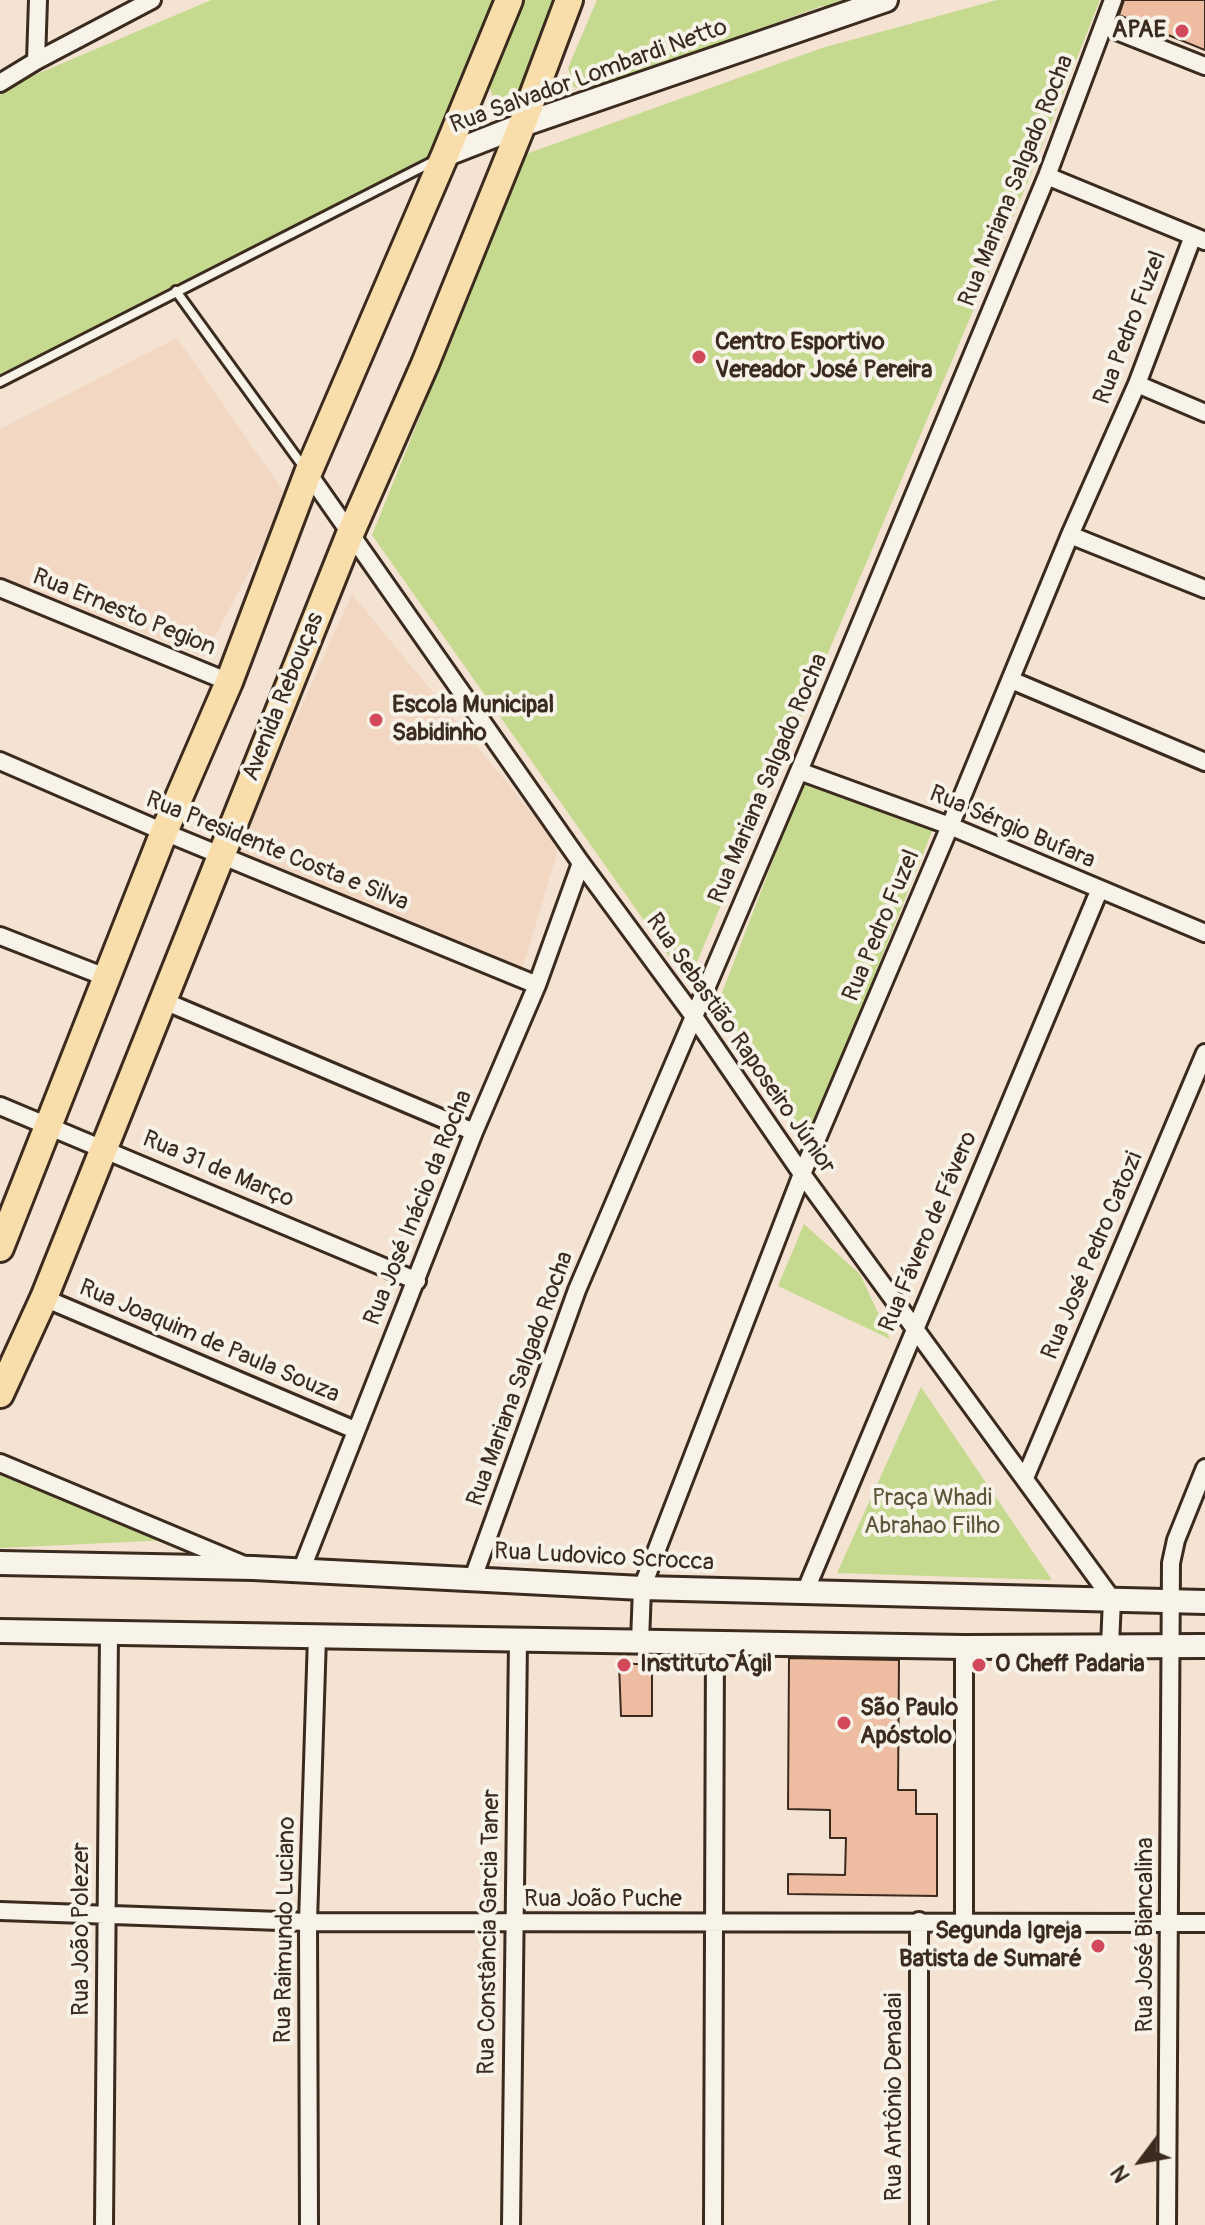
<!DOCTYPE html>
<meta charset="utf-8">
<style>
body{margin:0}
#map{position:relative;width:1205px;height:2225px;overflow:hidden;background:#f4e2d2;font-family:Pangolin,sans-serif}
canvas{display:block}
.north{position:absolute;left:1101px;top:2121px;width:80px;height:80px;-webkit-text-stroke:6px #f7f3e8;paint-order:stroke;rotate:238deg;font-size:22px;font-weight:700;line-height:32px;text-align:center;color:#3b2a1e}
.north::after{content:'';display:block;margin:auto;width:28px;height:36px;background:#3b2a1e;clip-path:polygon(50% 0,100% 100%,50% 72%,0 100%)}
</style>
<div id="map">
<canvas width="1205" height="2225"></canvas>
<div class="north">N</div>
</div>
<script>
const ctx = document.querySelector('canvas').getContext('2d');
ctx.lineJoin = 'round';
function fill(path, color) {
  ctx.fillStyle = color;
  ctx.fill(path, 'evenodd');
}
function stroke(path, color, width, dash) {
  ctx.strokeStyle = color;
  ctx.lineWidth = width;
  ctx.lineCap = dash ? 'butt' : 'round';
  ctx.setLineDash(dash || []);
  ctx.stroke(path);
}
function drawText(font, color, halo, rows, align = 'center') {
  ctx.font = font + ' Pangolin,sans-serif';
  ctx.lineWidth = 8;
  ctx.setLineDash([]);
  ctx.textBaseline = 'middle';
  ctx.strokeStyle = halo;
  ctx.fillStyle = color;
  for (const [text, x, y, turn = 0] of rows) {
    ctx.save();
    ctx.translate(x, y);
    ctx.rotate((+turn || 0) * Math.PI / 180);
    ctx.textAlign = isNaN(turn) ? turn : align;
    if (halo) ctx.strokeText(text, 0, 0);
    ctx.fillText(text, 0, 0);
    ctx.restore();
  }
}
const built = new Path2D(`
 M177 338 288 498 204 657 0 577V429Z
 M352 594 559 846 521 974 234 856Z`);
const green = new Path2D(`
 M211 0H503L434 168 0 374V95L16 83Z
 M524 0H558L518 98 506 109 493 97 489 85Z
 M597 0H856L835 7 822 6 588 91 574 87 568 68Z
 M997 0H1100L1029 179 688 983 372 535 526 154 822 48Z
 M803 782 935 824 807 1144 715 1011Z
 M804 1224 860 1274 890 1339 778 1286Z
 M921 1387 1052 1580 837 1573Z
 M0 1470 170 1540 0 1548Z`);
const building = new Path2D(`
 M1124 0H1205V50L1119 15Z
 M789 1658 899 1660 898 1790H916V1814H937V1896L788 1894V1874L845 1875 846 1838H830V1810L788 1809Z
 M619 1663 652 1665V1716H621Z`);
const lane = new Path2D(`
 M176 291 305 469
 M0 382 434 161`);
const street = new Path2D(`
 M1104 26 1205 66
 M36 61 38 0
 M0 83 36 61 152 0
 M1047 176 1205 241
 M1137 384 1205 413
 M308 473 581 863 695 1018 802 1174 1112 1599 1110 1646
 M1070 535 1205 589
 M0 588 229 682
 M1011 680 1205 762
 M0 761 164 832 537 985
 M799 771 950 826 1205 933
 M0 936 108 978
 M164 1001 474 1132
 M0 1106 417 1281
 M44 1298 355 1430
 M0 1463 244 1565
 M1025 1478 1205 1053
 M301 1571 474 1132 537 985 581 863
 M473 1578 577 1290 799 771 1047 176 1113 0
 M805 1592 1099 891
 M640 1642 642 1588 802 1174 950 826 1070 535 1137 384 1193 236
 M964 1647V1922
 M0 1911 308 1922 1205 1923
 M104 2225 109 1632
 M309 2225 308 1922 317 1636
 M511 2225 518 1640
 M713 2225 715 1643
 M919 2225V1921
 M1167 2225 1171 1563 1176 1540 1205 1468`);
const secondary = new Path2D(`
 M445 155 522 125 886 0
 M0 1563 253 1568 642 1588 1205 1602
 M0 1631 964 1647 1205 1646`);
const primary = new Path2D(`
 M0 1248 164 832 229 682 308 473 445 155 509 0
 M0 1394 44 1298 350 534 425 364 522 125 569 0`);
const markers = [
 [1182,31,8,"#d1495b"],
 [699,357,8,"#d1495b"],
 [376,720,8,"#d1495b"],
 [624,1665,8,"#d1495b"],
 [979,1665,8,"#d1495b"],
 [844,1723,8,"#d1495b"],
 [1098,1946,8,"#d1495b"]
];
const poiNames = [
 ["APAE",1166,31,"right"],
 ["Centro Esportivo",715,343],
 ["Vereador José Pereira",715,371],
 ["Escola Municipal",392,706],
 ["Sabidinho",392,734],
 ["Instituto Ágil",640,1665],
 ["O Cheff Padaria",995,1665],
 ["São Paulo",860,1709],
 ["Apóstolo",860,1737],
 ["Segunda Igreja",1082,1932,"right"],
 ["Batista de Sumaré",1082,1960,"right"]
];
const streetNames = [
 ["Rua Salvador Lombardi Netto",589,77,-20],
 ["Rua Mariana Salgado Rocha",1017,181,-68],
 ["Rua Pedro Fuzel",1131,328,-69],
 ["Rua Ernesto Pegion",124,613,22],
 ["Avenida Rebouças",284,697,-68],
 ["Rua Mariana Salgado Rocha",769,779,-67],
 ["Rua Sérgio Bufara",1012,828,23],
 ["Rua Presidente Costa e Silva",277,852,22],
 ["Rua Pedro Fuzel",882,926,-67],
 ["Rua Sebastião Raposeiro Júnior",740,1044,55],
 ["Rua 31 de Março",218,1170,23],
 ["Rua José Inácio da Rocha",419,1208,-68],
 ["Rua Fávero de Fávero",929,1232,-67],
 ["Rua José Pedro Catozi",1093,1256,-67],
 ["Rua Joaquim de Paula Souza",209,1342,23],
 ["Rua Mariana Salgado Rocha",521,1379,-70],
 ["Rua Ludovico Scrocca",604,1558,3],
 ["Rua João Puche",603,1900],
 ["Rua João Polezer",82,1929,-90],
 ["Rua Raimundo Luciano",286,1930,-89],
 ["Rua Constância Garcia Taner",490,1932,-89],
 ["Rua José Biancalina",1146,1935,-90],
 ["Rua Antônio Denadai",895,2097,-90]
];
const parkNames = [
 ["Praça Whadi",932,1499],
 ["Abrahao Filho",932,1527]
];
fill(built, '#f2d7c3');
fill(green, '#c5da8f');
fill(building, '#eebca0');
stroke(building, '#3b2a1e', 2);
stroke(lane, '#3b2a1e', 14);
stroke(street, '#3b2a1e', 22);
stroke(secondary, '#3b2a1e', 28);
stroke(primary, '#3b2a1e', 32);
stroke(lane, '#f7f3e8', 8);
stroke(street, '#f7f3e8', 16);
stroke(secondary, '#f7f3e8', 22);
stroke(primary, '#f9deab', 26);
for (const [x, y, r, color] of markers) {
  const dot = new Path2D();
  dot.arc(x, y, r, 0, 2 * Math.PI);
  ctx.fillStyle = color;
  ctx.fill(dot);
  stroke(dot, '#f7f3e8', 3);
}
drawText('bold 24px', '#3b2a1e', '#f7f3e8', poiNames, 'left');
drawText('24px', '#3b2a1e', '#f7f3e8', streetNames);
drawText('24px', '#5e563a', '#f7f3e8', parkNames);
</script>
